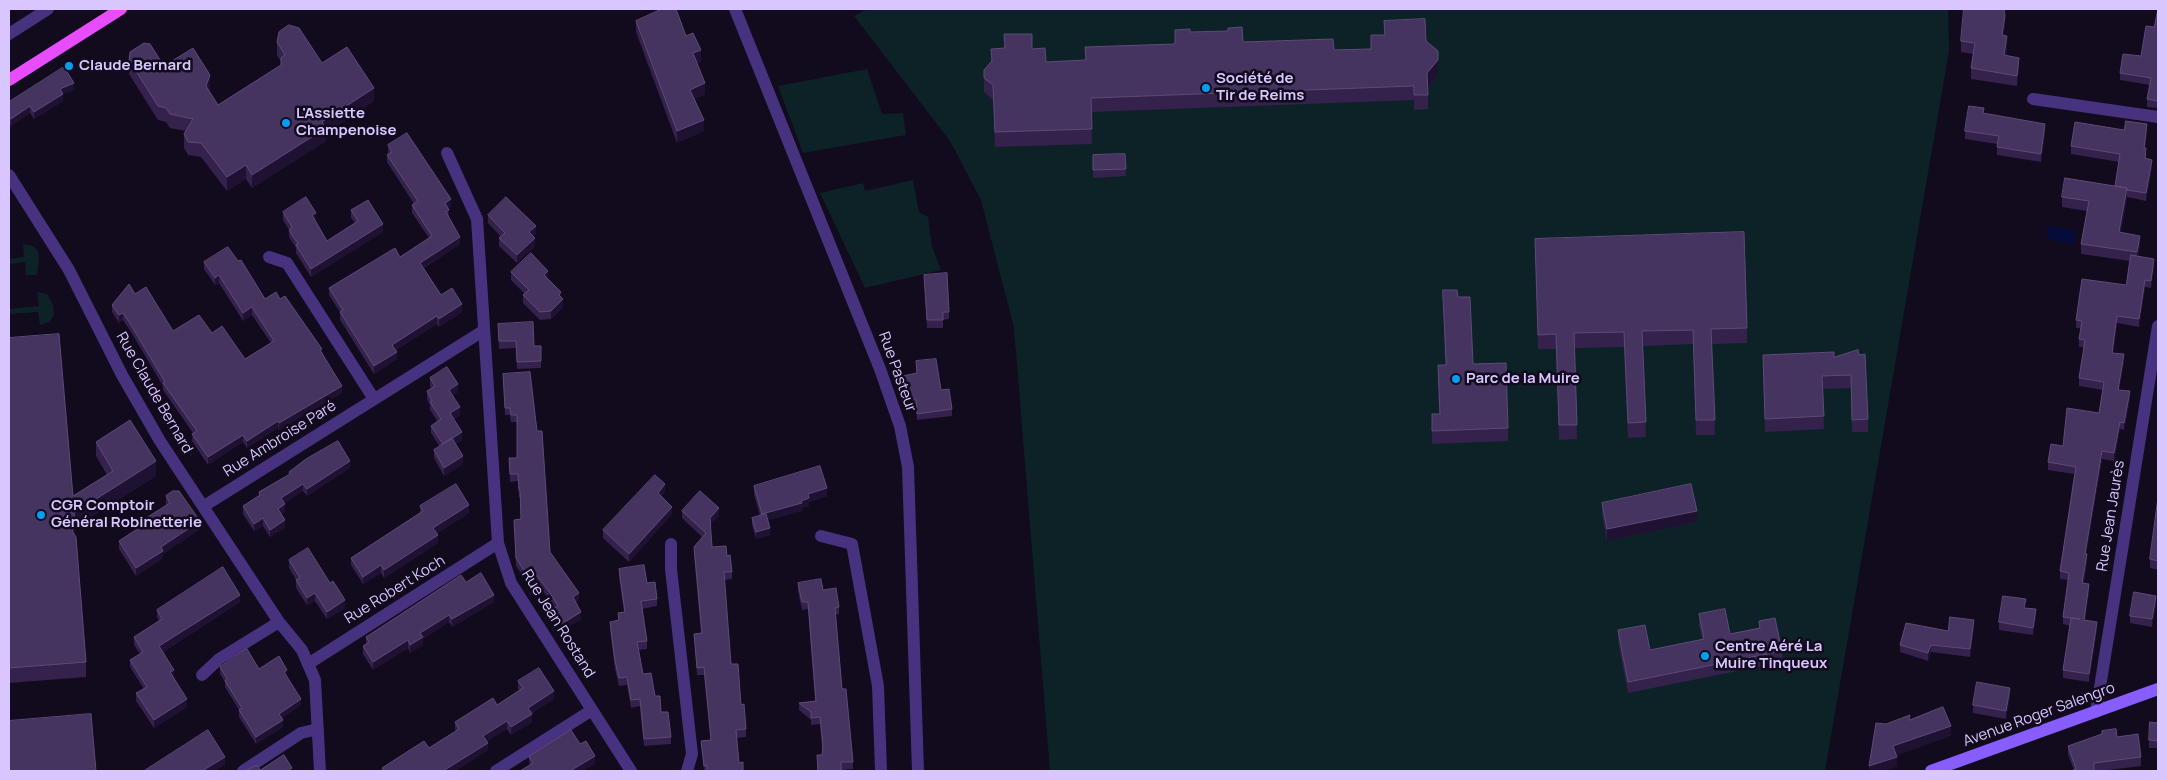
<!DOCTYPE html>
<meta charset="utf-8">
<style>
body{margin:0}
#map{position:relative;width:2167px;height:780px;overflow:hidden;background:#120a1d;font-family:Manrope,sans-serif}
canvas{display:block}
.frame{position:absolute;inset:0;border:10px solid #dac6ff;pointer-events:none}
</style>
<div id="map">
<canvas width="2167" height="780"></canvas>
<div class="frame"></div>
</div>
<script>
const ctx = document.querySelector('canvas').getContext('2d');
ctx.lineJoin = 'round';
function fill(path, color) {
  ctx.fillStyle = color;
  ctx.fill(path, 'evenodd');
}
function stroke(path, color, width, dash) {
  ctx.strokeStyle = color;
  ctx.lineWidth = width;
  ctx.lineCap = dash ? 'butt' : 'round';
  ctx.setLineDash(dash || []);
  ctx.stroke(path);
}
function drawText(font, color, halo, rows, align = 'center') {
  ctx.font = font + ' Manrope,sans-serif';
  ctx.lineWidth = 5;
  ctx.setLineDash([]);
  ctx.textBaseline = 'middle';
  ctx.strokeStyle = halo;
  ctx.fillStyle = color;
  for (const [text, x, y, turn = 0] of rows) {
    ctx.save();
    ctx.translate(x, y);
    ctx.rotate((+turn || 0) * Math.PI / 180);
    ctx.textAlign = isNaN(turn) ? turn : align;
    if (halo) ctx.strokeText(text, 0, 0);
    ctx.fillText(text, 0, 0);
    ctx.restore();
  }
}
const green = new Path2D(`
 M867 9H1948L1949 51 1825 771H1050L1014 328 981 200 950 141 854 16Z
 M867 69 882 114 903 113 906 135 803 153 778 86Z
 M913 180 919 212 928 217 932 247 941 270 865 288 820 193 863 183 865 191Z
 M23 244C44 245 39 259 37 275H26L25 262 9 264V259L24 257Z
 M37 292 47 294 53 305 54 315 49 322 40 325 38 312 9 314V309L39 306Z`);
const water = new Path2D(`
 M2049 226 2076 230 2074 244 2047 239Z`);
const street = new Path2D(`
 M735 9 880 369 900 426 908 467 918 771
 M9 34 48 9
 M2033 99 2158 117
 M447 153 477 219 498 543 511 583 631 771
 M9 175 69 270 122 375 160 441 279 622 302 650 315 680 320 771
 M269 257 287 263 374 399
 M204 506 483 331
 M821 536 852 544 878 686 881 771
 M671 544V569L692 754 687 771
 M308 664 498 543
 M202 675 219 659 279 622
 M2096 712 2158 326
 M243 771 301 733 318 729
 M496 771 592 710`);
const secondary = new Path2D(`
 M1931 771 2158 689`);
const primary = new Path2D(`
 M9 80 121 9`);
const wall = new Path2D(`
 M2158 9V108L2147 107V99L2150 85 2120 80V73L2141 56 2154 27Z
 M636 21 686 36 701 62 697 63 705 94 695 99 704 131 677 143 636 32Z
 M1384 21 1426 41 1438 75 1428 87V109L1414 110V100L1091 112 1092 144 995 147 993 100 984 92V70L991 62V49H1004V34L1032 49 1046 62 1085 60V47L1175 44 1190 32 1243 42 1334 50 1371 49V35H1384Z
 M2005 26 2003 35 2007 47 2006 56 2019 68 2017 86 1971 79V68L1973 54 1961 52V41Z
 M277 42 322 63 374 101 326 133V141L252 188 246 179 227 191 201 157 188 155 184 148V134L186 131 170 128 166 122 158 120 129 74V60L164 66 210 89 209 91 218 105 281 65V61L277 56Z
 M74 90 63 94V101L34 119 30 113 11 126 9 122V102Z
 M1984 114 2045 132 2041 162 1997 155V144L1965 139V131Z
 M2124 130 2147 132 2145 148 2146 159 2152 167 2146 201 2127 197 2121 233 2140 246 2138 256 2154 267 2151 288 2145 287 2139 327 2117 323 2113 353 2124 362 2119 390 2130 399 2124 430 2120 429 2114 461 2102 459 2086 554 2087 562 2084 583 2089 592 2085 620 2097 629 2089 682 2063 678V670L2070 626 2063 624V617L2068 580 2060 579V571L2074 474 2048 470V462L2063 446 2099 413 2103 390 2079 386V378L2084 347H2079V339L2081 328H2076V320L2126 285 2130 261 2081 254V244L2087 211 2062 207V197L2115 186 2119 162 2071 154V146Z
 M388 145 451 207 448 209 449 218 460 244 424 268 441 295 462 312 439 327 437 324 396 350 397 359 374 374 340 320V312L329 295V288L400 257 429 238 412 213V205L414 204 387 162V155L388 154Z
 M1125 154 1126 176 1093 178V155Z
 M351 210 383 232 311 277 296 253V248L289 237V230L283 220V212L316 220 315 221 327 241 355 223 351 218Z
 M488 215 536 234 533 236 535 246 517 263 499 246V238L501 237 488 223Z
 M1535 239 1747 328V343L1712 344 1715 435H1696L1693 344 1643 346 1646 437 1628 438 1624 347 1575 348 1577 439 1559 440 1556 349H1538Z
 M204 262 265 299H280L322 352 342 393 279 430 278 428 247 448 243 442 208 465 192 441 193 433 163 390V386L131 332 123 320 119 323 112 312V305L135 294 173 331 212 333 245 359 271 343 252 315 243 321 219 283 215 285 204 269Z
 M511 272 548 279 561 298 563 307 551 319 540 320 523 303V295L525 294 511 280Z
 M924 275 949 312V319L943 320V328H927Z
 M1443 290 1458 297 1473 364 1508 428V441L1432 444V414H1439L1438 365H1445Z
 M498 331 534 346 541 361V368L517 369 516 348 499 349Z
 M9 338 73 496 107 475 96 456V442L156 476 75 527V536L86 662V677L9 683Z
 M1858 350 1868 419V432H1852L1851 388 1823 389 1824 429 1765 432 1763 367 1834 357Z
 M916 361 941 390 952 409V416L917 420 916 406H911L902 383V376L917 374Z
 M530 372 550 552 579 600 576 602 581 619 560 632 551 618V611L554 608 550 601 535 580 528 584 516 566 514 520 521 519 520 497H519L518 481 510 482 509 458H517V422H511L510 415H505L503 374Z
 M430 378 458 392 452 396 460 415 454 419 462 440 456 444 463 464 444 476 434 458V450L440 447 431 433V426L438 422 430 410V405L427 399V391L431 388 430 386Z
 M350 468 307 496 303 491 284 503 285 512 281 514 285 528 270 537 263 526 254 531 243 514V506L259 496V492L289 475V472Z
 M754 486 827 496 809 502V506L802 508V511L768 520 770 535 756 539 752 525V518L760 516 754 494Z
 M665 492 661 496 672 514 629 562 603 538V530Z
 M166 496 200 529 163 554V558L136 576 119 549V541L143 525V520L166 505Z
 M2158 498V570L2150 568V559Z
 M1602 503 1697 522 1607 541 1602 514Z
 M420 506 469 513 437 533 438 543 384 578 381 573 363 584 351 565V558L420 513Z
 M682 511 719 516 710 524 712 547 727 556 732 572V579L724 580 731 664 741 705 746 729V737L737 738 739 763 743 771H704L701 741 711 740 704 675H697L694 634 701 633 694 554V547L702 537 682 518Z
 M289 560 345 608 327 619 315 601 307 605 296 588V580L289 568Z
 M619 569 647 583 657 599V606L642 609 647 641V649L639 650 643 674 655 696 661 712 671 737V744L644 746 640 706 631 708 627 685 619 686 615 669 610 630V622L618 620V613L624 612 619 577Z
 M466 582 494 602 452 627 449 622 423 639V645L410 653 408 648 373 670 363 654V646L366 644V637Z
 M798 583 823 590 839 607V614L835 615 842 689 853 762V769L841 770V771H817V755H822V749L820 724 811 725V720L799 710V703L815 701 808 609 802 610 798 591Z
 M240 602 163 652 187 707 154 728 136 701V693L144 689 130 667V660L140 654 134 645V637L159 621 157 617V610Z
 M2156 604 2152 627 2130 623V616Z
 M2026 608 2036 617 2033 635 1999 630V622Z
 M1699 614 1730 634 1759 628V621L1782 651V662L1628 693 1618 641V630L1650 650 1702 640 1699 625Z
 M1974 627 1970 657 1931 652 1928 661 1900 652V645L1948 631Z
 M220 667 259 669 287 676 301 705 282 718 283 727 256 744 239 717V710L225 687V682L220 674Z
 M518 681 554 699 532 713V722L511 735 507 729 487 741 488 750 455 771H382V768L429 748 456 731 455 730V722L497 705 520 691 518 689Z
 M2010 696 2006 719 1973 713V705Z
 M2158 723V748H2149V740Z
 M2117 737 2141 757V766L2100 771H2071L2074 770 2068 755V746Z
 M580 744 595 764H529V757Z`);
const shadedWall = new Path2D(`
 M2005 16V26L2002 46V35Z
 M2007 36V47L2004 66V55Z
 M701 50V62L693 65V53Z
 M2019 58V68L2017 86V76Z
 M1438 60V75L1427 88V73Z
 M210 75V89L206 100V86Z
 M74 83V90L63 94V101L34 119V112L60 89Z
 M705 83V94L690 101V90Z
 M374 88V101L326 133V141L252 188V175L322 122Z
 M30 106V113L11 126V119Z
 M704 120V131L677 143V131Z
 M2045 124V132L2041 162V154Z
 M2147 124V132L2144 156V148Z
 M2152 160V167L2146 201V193Z
 M246 165V179L227 191V177Z
 M2127 188V198L2119 243V232Z
 M451 199V207L445 211V203Z
 M316 213V220L312 223V215Z
 M383 224V232L311 277V269Z
 M536 226V234L529 240V232Z
 M2140 236V246L2137 263V252Z
 M460 237V244L420 270V263Z
 M535 238V246L517 263V255Z
 M2154 259V267L2151 288V281Z
 M548 271V279L544 275Z
 M219 275V283L215 285V278Z
 M2145 280V287L2139 327V319Z
 M561 292V300L563 299V307L551 319V311L559 295Z
 M462 304V312L439 327V319Z
 M252 307V315L243 321V313Z
 M123 313V320L119 323V315Z
 M437 316V324L392 352V345Z
 M2117 316V323L2112 360V353Z
 M397 352V359L374 374V366Z
 M2124 354V362L2118 397V390Z
 M458 384V392L449 398V390Z
 M342 386V393L279 430V423Z
 M2130 391V399L2124 430V423Z
 M460 407V415L450 421V413Z
 M278 421V428L247 448V441Z
 M2120 422V429L2114 461V453Z
 M462 432V440L443 452V444Z
 M243 435V442L208 465V457Z
 M2102 451V459L2085 562V554Z
 M463 456V464L444 476V468Z
 M156 461V476L74 528V513Z
 M350 461V468L307 496V489Z
 M303 484V491L281 506V498Z
 M665 484V492L658 501V493Z
 M827 488V496L809 502V506L802 508V511L762 522V514L801 501 808 494Z
 M285 504V512L278 516V509Z
 M469 505V513L433 535V528Z
 M672 507V514L629 562V554Z
 M719 508V516L710 525V518Z
 M1697 511V522L1607 541V529Z
 M263 518V526L254 531V524Z
 M285 520V528L270 537V530Z
 M200 521V529L163 554V558L136 576V568L161 547Z
 M75 528V542L72 531Z
 M770 528V535L756 539V532Z
 M438 535V543L384 578V570Z
 M2087 554V562L2082 591V583Z
 M381 565V573L363 584V577Z
 M535 573V580L528 584V577Z
 M2089 584V592L2084 628V620Z
 M315 593V601L307 605V598Z
 M579 593V600L573 604V597Z
 M240 595V602L159 654V646Z
 M494 595V602L452 627V619Z
 M2156 596V604L2152 627V619Z
 M345 600V608L327 619V612Z
 M2036 609V617L2033 635V628Z
 M581 612V619L560 632V625Z
 M449 615V622L423 639V645L410 653V645L420 633Z
 M1974 620V627L1970 657V649Z
 M2097 622V629L2089 682V674Z
 M408 640V648L373 670V662Z
 M1931 645V652L1928 661V653Z
 M174 670V678L170 672Z
 M287 670V676L284 679V672Z
 M2010 688V696L2006 719V711Z
 M554 691V699L528 715V708Z
 M187 699V707L154 728V720Z
 M301 699V705L279 720V714Z
 M532 714V722L511 735V727Z
 M283 720V727L256 744V737Z
 M507 721V729L483 744V736Z
 M1951 726V736L1893 757V746Z
 M488 743V750L455 771H443Z
 M595 756V764L583 771H570Z
 M225 757V765L215 771H202Z
 M1897 757V767L1885 771H1869V766Z`);
const building = new Path2D(`
 M662 9H676L686 36 693 33 701 50 693 53 705 83 690 90 704 120 677 131 636 21Z
 M1964 9H2004L2005 16 2002 35 2007 36 2004 55 2019 58 2017 76 1971 68 1975 43 1961 41Z
 M2158 9V101L2147 99 2151 78 2120 73 2123 54 2141 56 2146 26 2154 27Z
 M1425 19 1426 41 1438 51V60L1427 73 1428 95H1414V86L1091 98 1092 129 995 132 993 85 984 78V70L992 61 991 49 1005 48 1004 34H1032V49L1045 48 1046 62 1086 60 1085 47 1175 44V30L1190 29V32L1228 31V28L1242 27 1243 42 1333 39 1334 50 1371 49V35H1385L1384 21Z
 M289 25 299 28 322 63 347 47 374 88 322 122 326 128 252 175 246 165 227 177 201 143 188 142 184 134 193 119 170 114 166 108 158 106 129 60 130 52 144 43 150 44 164 66 193 48 210 75 206 86 218 105 281 65V58L285 55 277 42 279 32Z
 M64 67 74 83 60 89 63 94 34 112 30 106 11 119 9 115V102Z
 M1969 106 1984 108 1983 113 2045 124 2041 154 1997 147 1999 136 1965 131Z
 M2126 121 2147 124 2144 148H2146L2145 158 2152 160 2146 193 2127 190V188L2115 186 2120 154 2071 146 2075 122 2124 130Z
 M407 133 451 199 445 203 449 210 446 212 460 237 420 263 441 295 452 288 462 304 439 319 437 316 392 345 397 352 374 366 340 312 343 310 329 288 395 248 400 257 432 236 412 205 418 201 387 155 392 152 388 145Z
 M1125 154 1126 169 1093 170V155Z
 M2065 178 2127 188 2119 232 2140 236 2137 252 2081 244 2089 201 2062 197Z
 M306 197 316 213 312 215 327 241 358 221 351 210 368 200 383 224 311 269 296 245 298 244 289 230 292 227 283 212Z
 M506 197 536 226 529 232 535 238 517 255 499 238 505 233 488 215Z
 M1744 232 1747 328 1711 329 1715 420H1696L1693 330 1642 331 1646 422 1628 423 1624 332 1574 333 1577 425H1559L1556 334 1538 335 1535 239Z
 M228 247 238 261 241 260 265 299 276 292 280 299 285 296 322 349 320 350 342 386 279 423 278 421 247 441 243 435 208 457 192 434 197 431 163 383 165 382 131 325 123 313 119 315 112 305 129 284 135 294 146 287 173 331 199 315 212 333 222 326 245 359 274 341 252 307 243 313 219 275 215 278 204 262Z
 M531 253 548 271 544 275 561 292 559 295 563 299 551 311 540 312 523 295 529 290 511 272Z
 M2131 255 2154 259 2151 281 2145 280 2139 319 2117 316 2112 353 2124 354 2118 390 2130 391 2124 423 2120 422 2114 453 2102 451 2085 554H2087L2082 583 2089 584 2084 620 2097 622 2089 674 2063 670 2071 618 2080 619 2063 617 2069 573 2060 571 2076 467 2048 462 2051 444 2063 446 2067 408 2099 413 2104 382 2079 378 2085 340 2079 339 2082 321 2076 320 2082 279 2126 285Z
 M947 273 949 312H943V320H927L924 275Z
 M1443 290H1457L1458 297H1470L1473 364 1506 363 1508 428 1432 431V414H1440L1438 365H1446Z
 M533 322 534 346H541V361L517 362 516 341H499L498 324Z
 M59 334 73 496 113 471 96 442 130 420 156 461 74 513 75 528 72 531 76 537 86 662 9 668V338Z
 M1858 350 1859 355 1865 354 1868 419 1852 420 1851 375 1822 376 1824 416 1765 419 1763 355 1834 352V357Z
 M936 359 941 390 949 389 952 409 917 414 916 399H911L902 376 917 373 916 361Z
 M447 367 458 384 449 390 460 407 450 413 462 432 443 444 431 426 441 419 430 402 432 401 427 391 435 386 430 378Z
 M530 372 537 431H542L550 552 579 593 573 597 581 612 560 625 551 611 558 606 550 593 535 573 528 577 516 558 514 520 521 519 520 490H519L518 474H510L509 458H517V415H511L510 408H505L503 374Z
 M452 438 463 456 444 468 434 450Z
 M338 441 350 461 307 489 303 484 281 498 285 504 278 509 285 520 270 530 263 518 254 524 243 506 260 495 259 492 290 474 289 472 306 459Z
 M820 466 827 488 808 494 809 498 801 501 802 503 762 514 754 486Z
 M655 475 665 484 658 493 672 507 629 554 603 530Z
 M456 484 469 505 433 528 438 535 384 570 381 565 363 577 351 558 423 511 420 506Z
 M1691 484 1697 511 1607 529 1602 503Z
 M173 491H179L200 521 161 547 163 551 136 568 119 541 145 524 143 520 170 503 166 496Z
 M700 491 719 508 710 518 712 547 726 546 727 556 730 555 732 572H724L731 664H738L741 705 744 704 746 729 736 730 739 763 743 762V771H707V765L704 766 701 741 711 740 704 667 697 668 694 634 702 633 694 547 706 533 682 511Z
 M2158 498V561L2150 559Z
 M766 514 770 528 756 532 752 518Z
 M308 548 330 583 333 581 345 600 327 612 315 593 307 598 296 580 300 578 289 560Z
 M644 565 647 583 655 582 657 599 641 601 647 641 637 642 643 674 651 673 655 696H660L661 712H668L671 737 644 739 640 699 631 700 627 677 619 678 615 661 610 622 619 620 618 613 625 612 619 569Z
 M223 567 240 595 159 646 174 670 170 672 187 699 154 720 136 693 147 687 130 660 143 652 134 637 162 619 157 610Z
 M481 573 494 595 452 619 449 615 420 633 423 637 410 645 408 640 373 662 363 646 369 642 366 637 461 575 466 582Z
 M821 579 823 590 836 588 839 607 835 608 842 689H846L853 762H841V771H818L817 755H822L823 745 820 717 811 718V712L799 703 816 701 808 602H802L798 583Z
 M2134 592 2156 596 2152 619 2130 616Z
 M2003 596 2026 599 2024 608 2036 609 2033 628 1999 622Z
 M1725 609 1730 634 1760 628 1759 621 1775 618 1782 651 1628 682 1618 630 1645 625 1650 650 1704 639 1699 614Z
 M1950 617 1974 620 1970 649 1931 645 1928 653 1900 645 1906 623 1948 631Z
 M247 649 259 669 279 656 287 670 284 672 301 699 279 714 283 720 256 737 239 710 242 708 225 681 227 679 220 667Z
 M539 668 554 691 528 708 532 714 511 727 507 721 483 736 488 743 443 771H384L382 768 424 741 429 748 459 729 455 722 493 698 497 705 523 688 518 681Z
 M1977 682 2010 688 2006 711 1973 705Z
 M1943 707 1951 726 1893 746 1897 757 1869 766 1876 723 1886 724 1910 715 1909 720Z
 M91 714 96 771H9V721Z
 M2150 722 2158 723V741L2149 740Z
 M2116 729 2117 737 2138 734 2141 757 2094 763V771H2071L2076 769 2068 746 2102 734V731Z
 M208 730 225 757 202 771H144Z
 M571 730 580 744 586 741 595 756 570 771H520L533 763 529 757Z
 M284 755 292 768 288 771H245L257 765 260 770Z`);
const markers = [
 [69,66,5,"#009ff1"],
 [1206,88,5,"#009ff1"],
 [286,123,5,"#009ff1"],
 [1456,379,5,"#009ff1"],
 [41,515,5,"#009ff1"],
 [1705,656,5,"#009ff1"]
];
const poiNames = [
 ["Claude Bernard",79,66],
 ["Société de",1216,79],
 ["Tir de Reims",1216,96],
 ["L'Assiette",296,114],
 ["Champenoise",296,131],
 ["Parc de la Muire",1466,379],
 ["CGR Comptoir",51,506],
 ["Général Robinetterie",51,523],
 ["Centre Aéré La",1715,647],
 ["Muire Tinqueux",1715,664]
];
const streetNames = [
 ["Rue Pasteur",897,372,70],
 ["Rue Claude Bernard",154,393,60],
 ["Rue Ambroise Paré",280,439,-32],
 ["Rue Jean Jaurès",2111,516,-81],
 ["Rue Robert Koch",395,590,-32],
 ["Rue Jean Rostand",558,624,58],
 ["Avenue Roger Salengro",2039,715,-20]
];
fill(green, '#0d2227');
fill(water, '#060c3a');
stroke(street, '#47327f', 12);
stroke(secondary, '#885dff', 12);
stroke(primary, '#e74dff', 12);
fill(wall, '#34214c');
fill(shadedWall, '#1f1131');
fill(building, '#453360');
stroke(building, '#5d4a79', 1);
for (const [x, y, r, color] of markers) {
  const dot = new Path2D();
  dot.arc(x, y, r, 0, 2 * Math.PI);
  ctx.fillStyle = color;
  ctx.fill(dot);
  stroke(dot, '#120a1d', 2);
}
drawText('bold 15px', '#dac6ff', '#120a1d', poiNames, 'left');
drawText('15px', '#dac6ff', '#120a1d', streetNames);
</script>
